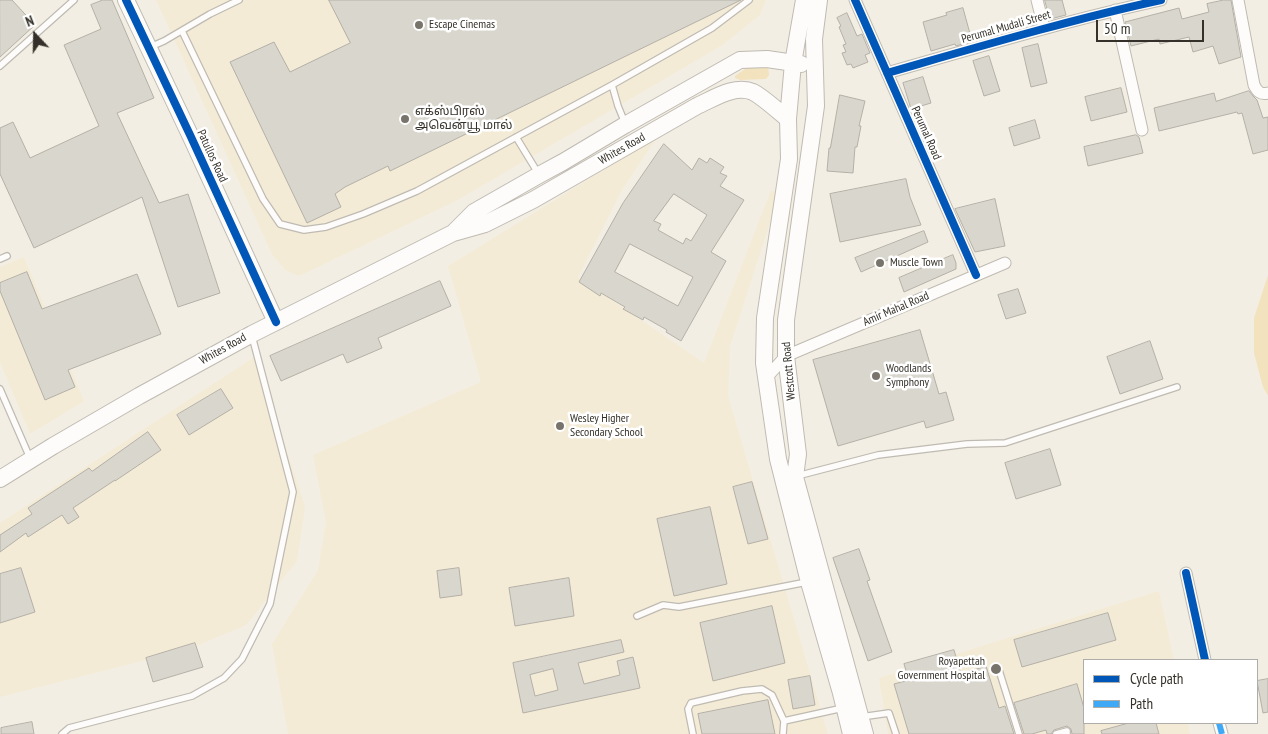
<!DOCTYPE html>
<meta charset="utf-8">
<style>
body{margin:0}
#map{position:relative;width:1268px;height:734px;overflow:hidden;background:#f3eee3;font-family:"PT Sans Narrow",sans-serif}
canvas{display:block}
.legend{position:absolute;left:1083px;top:659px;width:175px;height:65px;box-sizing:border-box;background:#fff;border:1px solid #aeadaa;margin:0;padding:6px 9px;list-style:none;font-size:15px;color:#35312a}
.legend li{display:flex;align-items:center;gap:10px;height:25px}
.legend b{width:25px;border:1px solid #aeadaa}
.north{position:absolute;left:10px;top:10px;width:50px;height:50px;-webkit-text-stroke:4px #fff;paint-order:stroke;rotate:339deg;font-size:14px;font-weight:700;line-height:20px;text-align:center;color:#35312a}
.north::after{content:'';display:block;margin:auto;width:18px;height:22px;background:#35312a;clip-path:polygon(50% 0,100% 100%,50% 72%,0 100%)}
.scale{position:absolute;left:1096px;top:20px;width:108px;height:22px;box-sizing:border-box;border:2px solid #35312a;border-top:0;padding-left:6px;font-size:15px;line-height:18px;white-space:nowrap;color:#35312a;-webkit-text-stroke:4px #fff;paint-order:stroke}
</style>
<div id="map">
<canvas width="1268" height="734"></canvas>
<ul class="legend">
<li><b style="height:6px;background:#0057b8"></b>Cycle path</li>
<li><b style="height:6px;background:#3fa9f5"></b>Path</li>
</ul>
<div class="north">N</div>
<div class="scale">50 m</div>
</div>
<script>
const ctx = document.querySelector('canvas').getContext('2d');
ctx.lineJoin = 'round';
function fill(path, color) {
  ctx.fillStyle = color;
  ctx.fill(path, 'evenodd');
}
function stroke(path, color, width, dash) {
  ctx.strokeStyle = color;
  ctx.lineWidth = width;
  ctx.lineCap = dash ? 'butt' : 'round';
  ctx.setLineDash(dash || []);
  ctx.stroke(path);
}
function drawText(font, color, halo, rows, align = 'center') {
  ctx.font = font + ' "PT Sans Narrow","Noto Sans Tamil",sans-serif';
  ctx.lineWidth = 5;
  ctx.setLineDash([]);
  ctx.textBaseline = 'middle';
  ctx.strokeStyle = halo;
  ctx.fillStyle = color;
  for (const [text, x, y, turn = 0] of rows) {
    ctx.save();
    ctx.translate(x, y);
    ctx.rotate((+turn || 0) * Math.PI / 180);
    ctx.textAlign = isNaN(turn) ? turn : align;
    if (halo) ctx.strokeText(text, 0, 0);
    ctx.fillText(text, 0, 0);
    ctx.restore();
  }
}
const built = new Path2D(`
 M156 0H766L760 15 721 46 456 201 299 276 285 270 272 254Z
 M657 137 622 190 578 277 704 363 771 190 779 195 730 346 728 396 828 734H288L272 644 318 570 326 522 313 455 481 382 448 266Z
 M24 257 84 401 30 434 0 362V267Z
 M256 356 305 507 297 561 246 625 189 649 0 697V523Z
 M1159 591 1174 660H1084V723H1188L1190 734H888L879 678Z`);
const green = new Path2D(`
 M758 60 768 66 769 75 766 79 740 80 735 78V76Z
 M1268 275V396L1263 387 1254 353V318Z`);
const building = new Path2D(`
 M0 0H12L35 25 0 57Z
 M103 0H112L154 98 117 113 159 203 188 194 220 293 178 307 142 197 34 248 0 174V128L13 122 30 158 99 126 64 45 101 29 91 5Z
 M329 0H741L390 171 388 166 345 187 335 194 341 207 307 223 230 62 274 42 290 72 350 43Z
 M1045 0H1062L1066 15 1050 19Z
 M1224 0H1231L1241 57 1219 64 1213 46 1193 52 1189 37 1160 44 1159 39 1131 46 1125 22 1179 8 1182 19 1209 12 1207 4Z
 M963 8 972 41 956 46 955 44 931 51 923 22 947 15 946 13Z
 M847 13 857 36 862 34 870 53 865 55 868 62 853 68 851 64 847 65 842 53 846 52 843 45 846 44 839 27 841 26 837 18Z
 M1038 44 1047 83 1031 87 1022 48Z
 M989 56 1000 91 984 96 973 61Z
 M923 77 931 103 911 109 903 83Z
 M1121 88 1127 112 1091 121 1085 97Z
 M1249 91 1253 96 1257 100 1263 118 1268 117V150L1253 154 1242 113 1238 114 1237 112 1159 131 1154 108 1214 93 1216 101Z
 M840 95 865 101 859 126H861L857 147H855L853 173 827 171 829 148H830Z
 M1035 120 1040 138 1014 146 1009 128Z
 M1136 135 1139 137 1143 153 1088 166 1084 147Z
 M664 144 692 170 699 158 707 163 710 158 724 167 720 173 727 176 720 186 744 200 711 252 726 261 681 341 666 332 667 330 644 317 643 320 623 309 625 307 601 293 600 296 579 282 623 203ZM674 194 707 215 691 241 686 238 683 244 658 230 661 224 654 221ZM630 244 693 277 678 306 615 272Z
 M906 179 910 197 921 225 840 242 830 194Z
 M995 199 1005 246 975 252 955 209Z
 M924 231 928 242 861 272 855 258Z
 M953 255 956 263V269L904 292 899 278Z
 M27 272 42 309 137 274 161 334 68 370 75 387 45 400 0 291V283Z
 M440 281 451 306 378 338 382 348 347 363 343 354 281 381 270 356Z
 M1018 289 1026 313 1006 319 998 295Z
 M920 330 939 394 946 392 954 420 926 428 924 421 838 446 813 360Z
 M1150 341 1163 379 1120 394 1107 357Z
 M221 389 233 408 189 435 177 415Z
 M148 432 161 450 115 481V480L73 508 79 517 68 524 62 515 28 537 26 533 0 552V535L32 514 28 508 89 468 92 471Z
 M1050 449 1061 485 1016 499 1005 463Z
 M752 482 768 539 748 544 733 487Z
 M710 507 727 584 674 596 657 519Z
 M859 549 870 580 867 581 892 652 868 661 833 558Z
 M21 568 35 612 0 623V574Z
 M459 568 462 595 440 598 437 571Z
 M569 578 574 616 515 626 509 588Z
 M772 606 785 663 713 681 700 623Z
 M1108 613 1116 640 1022 667 1014 640Z
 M621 640 624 652 578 663 584 684 620 675 617 661 633 657 640 688 523 713 513 663ZM553 669 558 690 535 696 530 675Z
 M195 643 203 667 153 682 146 658Z
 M954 650 961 674 986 666 999 708 1005 706 1014 734H909L894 684 909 680 904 664Z
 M810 676 815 705 793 709 788 680Z
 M1268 679V712L1263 713 1257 681Z
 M1077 684 1084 708V734H1072L1071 729 1067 726 1054 730 1051 734H1047L1046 730 1032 734H1024L1014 703Z
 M768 700 775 734H702L698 714Z
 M32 722 34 734H1V728Z
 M1129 723H1156L1159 734H1102L1101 731Z`);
const lane = new Path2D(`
 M182 31 263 199 280 224 304 230 326 227 363 214 417 191 612 85 712 28 749 0
 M150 47 164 41 210 14 239 0
 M0 66 74 0
 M612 85 618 106 625 123
 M516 137 538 173
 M0 259 7 256
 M0 389 30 458
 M797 476 878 455 967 444 1005 443 1177 387
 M637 616 663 605 679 607 807 582
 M998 667 1019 734
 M861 717 889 713 896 734
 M784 721 843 708
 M62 734 69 728 192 696 224 678 242 659 270 604 293 492 252 336
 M693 734 688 709 691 703 742 691 762 689 772 695 784 721 783 734
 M1056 734 1067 731V734`);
const street = new Path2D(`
 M855 0 976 275
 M1037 0 1044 28
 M1238 0 1254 85C1257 91 1260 95 1268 93
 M1115 10 1142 130
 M887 73C978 47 1069 20 1161 0
 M766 378 786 356 1005 263
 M1186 573 1205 660
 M1219 723 1222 734`);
const secondary = new Path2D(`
 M126 0 191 137 276 322
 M804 0 793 63 788 119 789 159 765 318 764 363 778 459 809 582 841 693 851 734
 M819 0 814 39 816 106 786 320V356L798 454 795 477 865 734
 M455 231 474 212 539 175 563 162 625 125 740 60 767 59 801 64
 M0 479 53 446 139 396 252 334 453 233 485 224 533 200 697 106C713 99 735 84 753 92 763 97 779 112 788 119`);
const quiet = new Path2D(`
 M1219 723 1222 734`);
const cycleway = new Path2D(`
 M126 0 191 137 276 322
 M855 0 976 275
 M887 73C978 47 1069 20 1161 0
 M1186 573 1205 660`);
const markers = [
 [419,25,5,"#78736b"],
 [405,119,5,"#78736b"],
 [880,263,5,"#78736b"],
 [876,376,5,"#78736b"],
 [560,426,5,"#78736b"],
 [996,669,6,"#78736b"]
];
const poiNames = [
 ["Escape Cinemas",429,25],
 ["எக்ஸ்பிரஸ்",415,112],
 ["அவென்யூ மால்",415,126],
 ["Muscle Town",890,263],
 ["Woodlands",886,369],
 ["Symphony",886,383],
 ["Wesley Higher",570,419],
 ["Secondary School",570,433],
 ["Royapettah",985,662,"right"],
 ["Government Hospital",985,676,"right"]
];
const streetNames = [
 ["Perumal Mudali Street",1006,27,-16],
 ["Perumal Road",926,133,66],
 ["Whites Road",622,149,-30],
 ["Patullos Road",212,156,65],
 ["Amir Mahal Road",896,309,-23],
 ["Whites Road",223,349,-29],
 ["Westcott Road",789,371,-95]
];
fill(built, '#f4ebd6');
fill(green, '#f3e2be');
fill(building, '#d9d6cd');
stroke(building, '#b4b0a8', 1);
stroke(lane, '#bfbbb2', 8);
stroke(street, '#bfbbb2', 13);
stroke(secondary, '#bfbbb2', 18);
stroke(lane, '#fdfcfb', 5.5);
stroke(street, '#fdfcfb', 11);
stroke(secondary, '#fdfcfb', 16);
stroke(quiet, '#3fa9f5', 6, [12, 6]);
stroke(cycleway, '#0057b8', 8);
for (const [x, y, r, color] of markers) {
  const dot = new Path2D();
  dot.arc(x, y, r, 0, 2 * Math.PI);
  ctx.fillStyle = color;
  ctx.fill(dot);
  stroke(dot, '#fff', 2);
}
drawText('12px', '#35312a', '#fff', poiNames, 'left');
drawText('12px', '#35312a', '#fff', streetNames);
</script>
